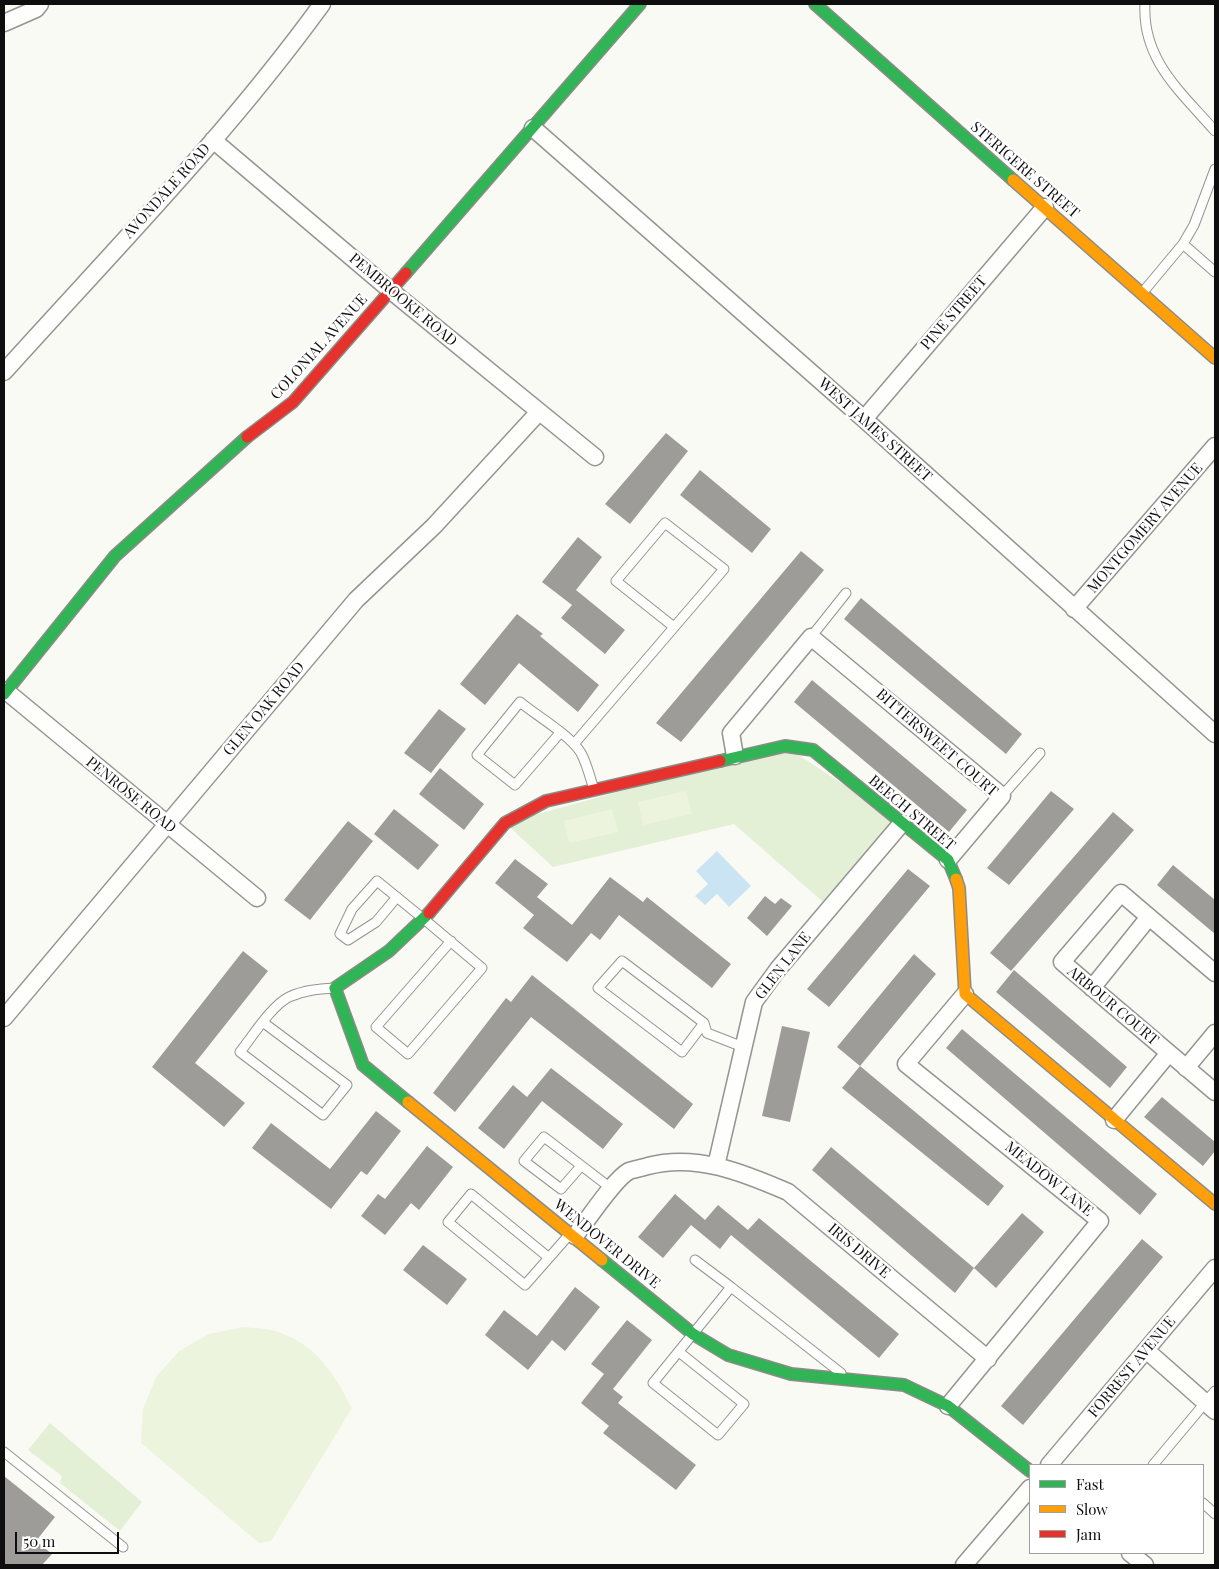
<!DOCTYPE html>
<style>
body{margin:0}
#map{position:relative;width:1219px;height:1569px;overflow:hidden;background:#fafaf4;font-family:"Playfair Display",serif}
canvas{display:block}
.frame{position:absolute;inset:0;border:5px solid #0e0e0e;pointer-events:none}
.legend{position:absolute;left:1029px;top:1464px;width:175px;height:90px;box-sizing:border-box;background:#fff;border:1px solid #9f9f9f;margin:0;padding:6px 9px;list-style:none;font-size:15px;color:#0e0e0e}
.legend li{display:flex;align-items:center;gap:10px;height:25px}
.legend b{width:25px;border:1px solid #9f9f9f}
.scale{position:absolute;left:15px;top:1532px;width:104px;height:22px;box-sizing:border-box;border:2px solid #0e0e0e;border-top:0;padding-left:6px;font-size:15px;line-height:18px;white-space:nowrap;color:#0e0e0e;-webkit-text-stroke:4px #fff;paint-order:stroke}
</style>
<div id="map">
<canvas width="1219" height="1569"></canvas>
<div class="frame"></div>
<ul class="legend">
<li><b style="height:6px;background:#30b455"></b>Fast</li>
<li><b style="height:6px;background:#ff9f0a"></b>Slow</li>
<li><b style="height:6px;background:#e5322d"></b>Jam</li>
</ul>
<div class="scale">50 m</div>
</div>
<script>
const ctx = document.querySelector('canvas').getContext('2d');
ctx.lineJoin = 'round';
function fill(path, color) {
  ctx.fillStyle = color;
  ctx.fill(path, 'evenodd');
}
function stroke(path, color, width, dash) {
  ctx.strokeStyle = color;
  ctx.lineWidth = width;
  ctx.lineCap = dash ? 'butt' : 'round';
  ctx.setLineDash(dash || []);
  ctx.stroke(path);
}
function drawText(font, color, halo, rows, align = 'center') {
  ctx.font = font + ' "Playfair Display",serif';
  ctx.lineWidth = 5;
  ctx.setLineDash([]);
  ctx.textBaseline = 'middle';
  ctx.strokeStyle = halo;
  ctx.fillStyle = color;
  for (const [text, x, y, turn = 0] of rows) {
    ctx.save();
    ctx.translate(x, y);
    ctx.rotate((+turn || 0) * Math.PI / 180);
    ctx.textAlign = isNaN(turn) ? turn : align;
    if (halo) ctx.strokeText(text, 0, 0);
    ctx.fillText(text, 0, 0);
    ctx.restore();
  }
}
const green = new Path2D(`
 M785 746 902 823 830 908 734 824 553 867 505 823Z
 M50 1423 142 1502 120 1531 60 1483 62 1476 28 1450Z`);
const pitch = new Path2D(`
 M686 791 692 814 643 825 638 802Z
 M612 809 618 832 569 843 564 821Z
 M243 1327C254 1328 268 1328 278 1332 317 1345 334 1374 352 1408L271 1541 259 1543 141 1443 143 1409 156 1377 179 1351 209 1334Z`);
const water = new Path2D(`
 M717 851 751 886 729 907 717 894 705 905 695 896 708 884 696 871Z`);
const building = new Path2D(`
 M666 433 688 451 630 524 605 504Z
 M700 470 771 529 752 553 680 495Z
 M578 537 602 557 576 590 625 630 605 654 561 618 572 605 542 582Z
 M801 551 824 570 681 742 656 723Z
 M861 598 1022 734 1006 754 844 619Z
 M517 614 543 634 540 636 599 685 578 712 519 663 485 705 460 684Z
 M812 680 967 810 949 832 794 702Z
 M439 709 466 729 431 773 404 753Z
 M440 768 484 804 464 830 419 794Z
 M1051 791 1074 809 1009 885 987 868Z
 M394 809 439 845 418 870 374 834Z
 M1113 812 1134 830 1011 971 990 953Z
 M348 821 373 841 310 920 284 900Z
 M515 859 548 884 537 897 572 925 610 877 643 902 647 897 731 964 712 988 619 915 600 940 591 933 567 962 523 928 534 915 495 883Z
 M1173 865 1215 900V934L1157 885Z
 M908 869 930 886 829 1007 807 989Z
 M765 896 775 904 781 898 792 906 767 936 747 918Z
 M243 951 268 971 195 1063 245 1103 224 1127 152 1067Z
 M914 954 936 974 860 1066 837 1047Z
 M1014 970 1127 1067 1110 1088 996 992Z
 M532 975 693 1104 674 1129 531 1017 455 1112 433 1093 506 998 511 1002Z
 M782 1026 810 1032 790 1122 762 1116Z
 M962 1029 1157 1194 1140 1215 946 1048Z
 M860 1066 1004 1186 988 1206 842 1088Z
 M551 1068 623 1124 603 1149 542 1101 504 1149 478 1128 513 1085 527 1097Z
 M1162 1097 1215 1142V1151L1203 1166 1144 1117Z
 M376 1111 401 1131 367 1175 361 1171 331 1209 252 1148 271 1123 330 1169Z
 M427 1146 453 1167 419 1210 411 1203 385 1235 361 1216 378 1194 385 1199Z
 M831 1147 974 1268 955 1293 812 1170Z
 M675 1194 705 1220 718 1205 748 1230 759 1218 899 1334 879 1358 731 1235 720 1249 691 1225 663 1258 638 1237Z
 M1022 1213 1044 1232 996 1288 974 1268Z
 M1142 1239 1163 1257 1023 1425 1001 1406Z
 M423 1245 467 1279 447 1305 403 1270Z
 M575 1287 600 1307 565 1351 552 1340 528 1370 485 1335 504 1310 537 1336Z
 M627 1320 652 1340 613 1389 623 1397 618 1403 696 1465 676 1490 603 1433 609 1426 581 1403 604 1374 591 1364Z
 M4 1476 55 1517 36 1541 52 1554 42 1565H4Z`);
const lane = new Path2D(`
 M1145 4C1142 60 1181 92 1215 131
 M1183 244 1215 272
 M1143 292 1183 244 1194 225 1215 169
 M811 637 846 593
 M560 733 515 785 477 755 520 702C537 716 570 735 581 753 587 764 590 777 594 790
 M574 744 724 569 665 523 616 581 674 627
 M1002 796 1040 753
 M397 897 376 922 348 940 340 934 352 909 377 881C412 909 447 938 482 968L408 1054 376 1027 451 941
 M264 1023 347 1085 323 1115 240 1052C252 1037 272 1005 289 997 304 990 319 989 335 988
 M704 1023 682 1052 598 988 622 961 704 1023 707 1033 743 1047
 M581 1166 561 1189 524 1161 544 1137 612 1189
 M548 1257 471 1194 448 1222 525 1285 569 1235
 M731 1287 841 1373
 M679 1352 744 1404 718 1435 653 1383 731 1287 695 1260
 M4 1452 123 1547
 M1153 1465 1215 1391
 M1203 1503 1215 1514`);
const street = new Path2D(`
 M4 23 36 9 40 4
 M533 128 864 419 1215 734
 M213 140 390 290 595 457
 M4 372C112 252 227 135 322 4
 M864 419 1045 207
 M1074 609 1215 446
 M6 691 257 898
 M735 756 731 733 811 637 1002 796 948 860
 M1215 973 1121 893 1062 962 1215 1092
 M1092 988 1149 917
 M4 1018 356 600 434 526 538 413
 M1186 1068 1215 1033
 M1114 1120 1169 1053
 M716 1166 754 1002 778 969 902 823
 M575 1236C587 1221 614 1179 629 1171 635 1169 642 1168 648 1166 696 1153 744 1173 788 1192L988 1359
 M1146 1350 1215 1411
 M948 1406 1100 1221 906 1064 965 994
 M1049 1465 1215 1268
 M1130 1553 1145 1565
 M964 1565 1030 1488`);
const fast = new Path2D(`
 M815 4 1013 180
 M406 273 640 4
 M4 694 115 556 247 437
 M720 761 785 746 813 750 948 860 956 879
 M408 1102 363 1065 335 988 389 951 429 913
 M602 1260 693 1334 728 1355 791 1374 904 1385 948 1406 1030 1471`);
const slow = new Path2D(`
 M1013 180 1215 358
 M956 879 959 888 965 994 1215 1204
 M408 1102 602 1260`);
const jam = new Path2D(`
 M247 437 293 402 406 273
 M429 913 505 823 546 801 720 761`);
const streetNames = [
 ["STERIGERE STREET",1025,170,41],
 ["AVONDALE ROAD",167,191,-48],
 ["PEMBROOKE ROAD",403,300,40],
 ["PINE STREET",954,313,-49],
 ["COLONIAL AVENUE",319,347,-48],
 ["WEST JAMES STREET",875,430,42],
 ["MONTGOMERY AVENUE",1145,528,-49],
 ["GLEN OAK ROAD",264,709,-50],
 ["BITTERSWEET COURT",937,743,41],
 ["PENROSE ROAD",131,795,39],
 ["BEECH STREET",912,813,40],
 ["GLEN LANE",783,966,-52],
 ["ARBOUR COURT",1113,1006,40],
 ["MEADOW LANE",1049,1179,39],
 ["WENDOVER DRIVE",607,1244,39],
 ["IRIS DRIVE",859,1251,40],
 ["FORREST AVENUE",1132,1367,-50]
];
fill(green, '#e3f0d5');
fill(pitch, '#ecf4de');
fill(water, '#cbe4f3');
fill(building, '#9e9c99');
stroke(lane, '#949492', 11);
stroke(street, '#949492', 19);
stroke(fast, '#8b8b88', 14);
stroke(slow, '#8b8b88', 14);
stroke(jam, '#8b8b88', 14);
stroke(lane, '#fefefd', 9);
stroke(street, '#fefefd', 16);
stroke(fast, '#30b455', 11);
stroke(slow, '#ff9f0a', 11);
stroke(jam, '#e5322d', 11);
drawText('15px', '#0e0e0e', '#fff', streetNames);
</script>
